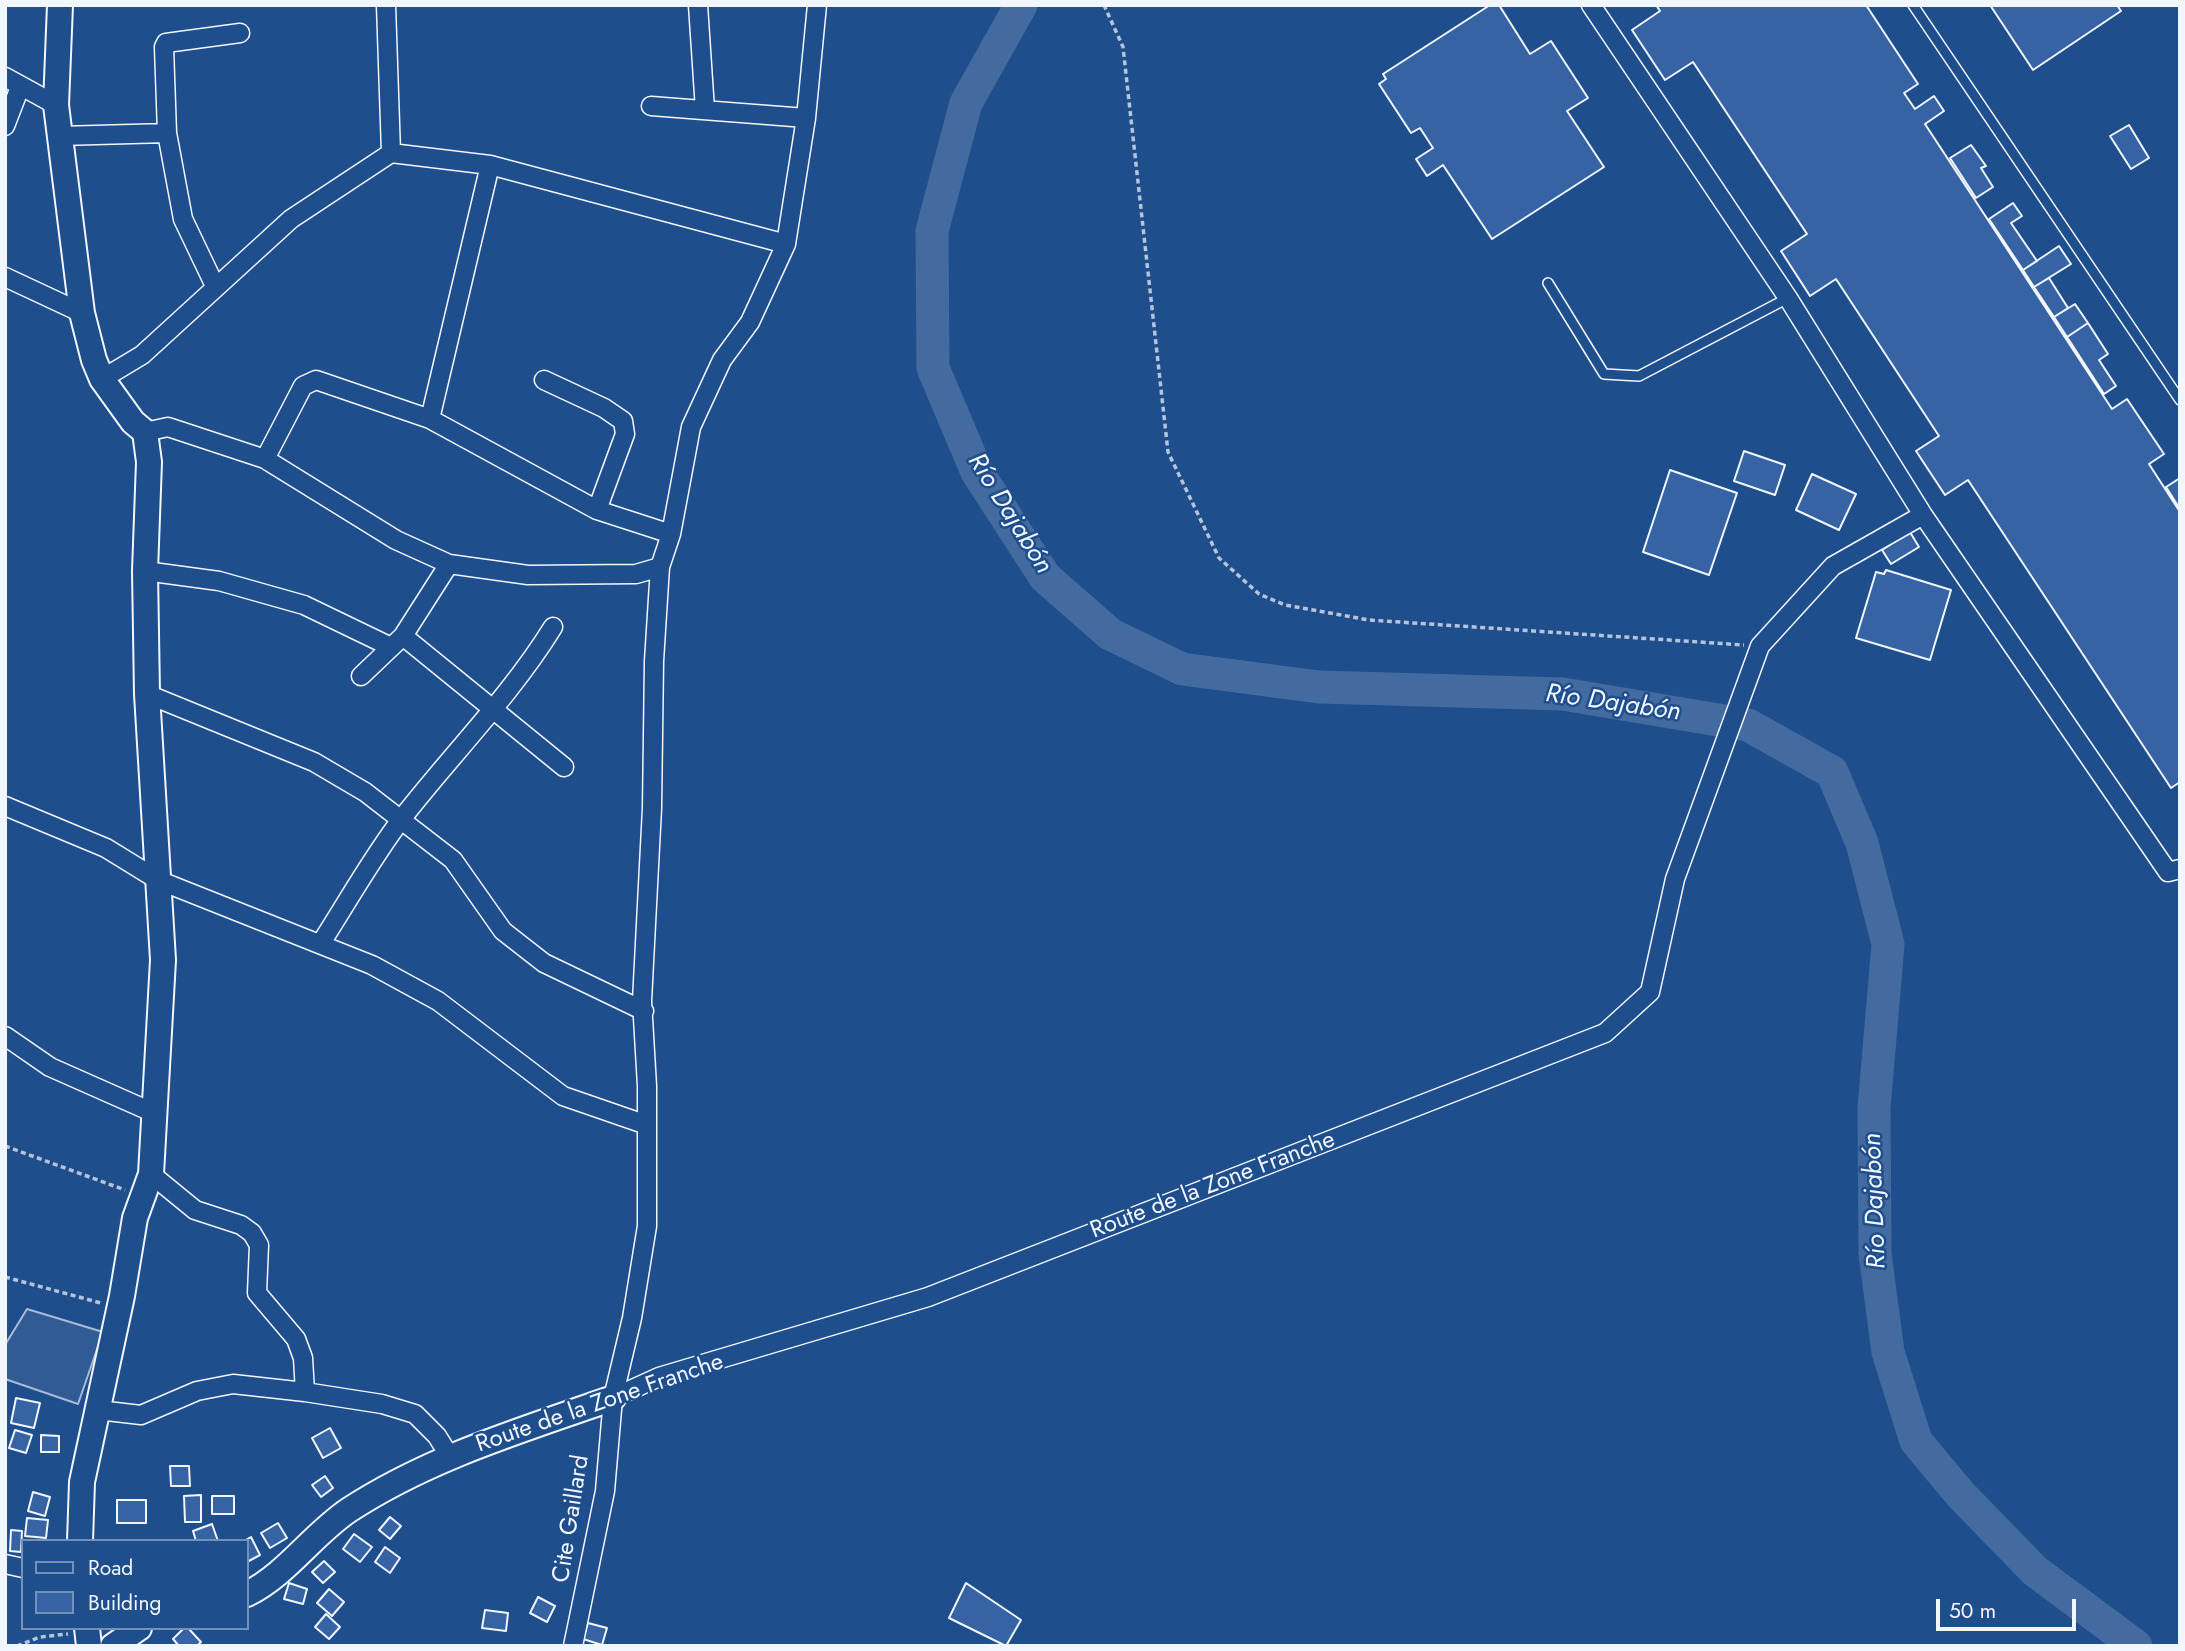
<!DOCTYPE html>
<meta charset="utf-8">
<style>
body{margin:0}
#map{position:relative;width:2185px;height:1651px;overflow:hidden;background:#1f4e8c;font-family:Jost,sans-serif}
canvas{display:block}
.frame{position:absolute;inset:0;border:7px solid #f2f6ff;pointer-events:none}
.legend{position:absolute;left:21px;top:1539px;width:228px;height:91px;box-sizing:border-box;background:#1f4e8c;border:2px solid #7391ba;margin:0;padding:9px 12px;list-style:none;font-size:21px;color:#f2f6ff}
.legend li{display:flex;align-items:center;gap:14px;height:35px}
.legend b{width:35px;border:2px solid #7391ba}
.scale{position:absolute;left:1936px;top:1599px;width:140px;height:32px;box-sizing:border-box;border:4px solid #f2f6ff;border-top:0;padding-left:9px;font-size:21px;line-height:24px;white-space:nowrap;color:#f2f6ff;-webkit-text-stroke:5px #1f4e8c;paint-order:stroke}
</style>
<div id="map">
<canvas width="2185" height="1651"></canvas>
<div class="frame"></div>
<ul class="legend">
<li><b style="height:9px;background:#1f4e8c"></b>Road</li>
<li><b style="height:19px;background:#3563a3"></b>Building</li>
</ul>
<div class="scale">50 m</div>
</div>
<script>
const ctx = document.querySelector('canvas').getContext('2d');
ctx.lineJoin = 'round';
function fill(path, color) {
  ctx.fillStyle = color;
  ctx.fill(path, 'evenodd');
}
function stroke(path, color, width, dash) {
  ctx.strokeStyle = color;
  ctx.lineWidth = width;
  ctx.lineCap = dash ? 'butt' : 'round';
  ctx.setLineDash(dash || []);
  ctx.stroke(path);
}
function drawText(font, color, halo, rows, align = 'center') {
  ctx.font = font + ' Jost,sans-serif';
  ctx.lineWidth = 5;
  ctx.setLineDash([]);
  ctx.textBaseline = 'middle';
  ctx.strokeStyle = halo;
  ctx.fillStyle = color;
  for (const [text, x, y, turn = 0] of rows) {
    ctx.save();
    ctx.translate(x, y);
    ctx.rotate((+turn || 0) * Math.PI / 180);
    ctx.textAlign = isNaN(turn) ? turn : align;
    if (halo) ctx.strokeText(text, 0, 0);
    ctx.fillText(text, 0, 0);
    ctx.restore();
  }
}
const built = new Path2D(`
 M27 1309 103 1332 78 1404 5 1379V1345Z`);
const river = new Path2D(`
 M1021 5 966 103 932 231 933 368 977 472 1045 577 1110 634 1182 669 1319 687 1563 694 1748 725 1832 772 1862 843 1888 944 1874 1108 1875 1254 1888 1352 1916 1441 1961 1495 2035 1571 2136 1646`);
const building = new Path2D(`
 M1490 5H1499L1530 54 1551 41 1588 98 1567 111 1604 167 1492 239 1443 165 1427 176 1416 159 1433 148 1420 128 1411 133 1379 84 1386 79 1383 74Z
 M1656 5H1866L1918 84 1904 93 1915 109 1934 96 1944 111 1925 124 2112 409 2127 399 2164 454 2149 464 2180 512V782L2171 788 1968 480 1945 495 1916 451 1939 436 1836 279 1810 296 1781 251 1807 234 1693 62 1665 80 1632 30 1660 11Z
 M1990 5H2117L2121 11 2033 70Z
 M2129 125 2149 158 2131 169 2110 136Z
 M1971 145 1986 166 1981 168 1993 187 1976 198 1950 158Z
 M2013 203 2022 216 2011 223 2037 261 2023 270 1989 219Z
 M2059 246 2071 264 2034 287 2023 270Z
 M2049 278 2068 308 2054 317 2034 287Z
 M2075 304 2088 323 2067 337 2054 317Z
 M2088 323 2108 354 2099 360 2116 386 2104 394 2067 337Z
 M1744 451 1785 465 1775 495 1734 481Z
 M1670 470 1737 493 1709 575 1643 552Z
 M1812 474 1856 494 1839 530 1796 510Z
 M2180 478V509L2166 487Z
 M1910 532 1919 547 1891 564 1882 550Z
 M1886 570 1951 590 1930 660 1856 638 1876 572 1884 574Z
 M16 1398 40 1403 34 1428 11 1423Z
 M330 1428 341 1448 323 1458 312 1438Z
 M15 1430 32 1435 26 1453 9 1448Z
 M41 1435 59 1436V1452H41Z
 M170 1466H189L190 1486H171Z
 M325 1476 333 1488 321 1497 312 1485Z
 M33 1492 50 1497 45 1516 28 1511Z
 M201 1495V1522H185L184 1496Z
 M212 1496H234V1514H212Z
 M117 1500H146V1523H117Z
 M390 1517 401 1526 390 1539 379 1530Z
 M27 1518 48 1520 46 1538 25 1536Z
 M278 1523 287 1538 270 1548 261 1533Z
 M212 1524 218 1541H196L193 1531Z
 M11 1530 22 1531 21 1552 10 1551Z
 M354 1534 372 1547 360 1562 343 1549Z
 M251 1537 260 1555 247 1562 244 1541Z
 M385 1547 400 1558 390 1573 375 1562Z
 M324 1561 335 1572 323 1583 312 1572Z
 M289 1583 307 1589 303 1604 284 1599Z
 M966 1583 1021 1620 1006 1646 949 1618Z
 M329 1589 344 1602 332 1616 317 1603Z
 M538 1597 555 1606 547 1622 530 1613Z
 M485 1610 508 1613 506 1631 482 1628Z
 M326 1614 340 1627 329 1639 315 1627Z
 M588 1623 607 1628 602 1645 583 1639Z
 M184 1628H188L201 1642 197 1646H179L173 1639Z`);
const path = new Path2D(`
 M1104 5 1123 47 1168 452 1219 558 1259 594 1285 605 1369 620 1744 645
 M5 1146 125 1190
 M5 1277 101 1303
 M17 1646 40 1637 68 1634`);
const lane = new Path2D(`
 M1913 5 2180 400
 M1548 283 1604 374 1639 376 1788 298`);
const street = new Path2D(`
 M698 5 705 110
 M1591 5 1788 298 1923 515 2168 872 2180 869
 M5 77 56 105
 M651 106 806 118
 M5 126 20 87
 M60 136 167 133
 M391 153 490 165 786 244
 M5 277 82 313
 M215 286 183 219 167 133 164 47 166 43 240 33
 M102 379 142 355 291 219 391 153 386 5
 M544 380 604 408 623 421 625 434 597 510
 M430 419 490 165
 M145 432 168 427 265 459 396 540 449 564 528 575 636 574 660 567
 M265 459 303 386 316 380 430 419 597 510 671 534
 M145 571 219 581 304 605 391 647
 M403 636 564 767
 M361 676 403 636 449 564
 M147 694 314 762 365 792 453 860 503 931 544 963 644 1011
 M5 806 106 848 158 880 372 965 438 1001 563 1096 647 1125
 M321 943C348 901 373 856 403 817 453 753 511 695 553 627
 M5 1036 50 1067 154 1113
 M151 1174 195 1210 241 1225 252 1233 259 1245 257 1293 296 1339 303 1358 305 1392
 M613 1398 659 1377 928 1297 1605 1033 1650 992 1675 879 1760 646 1833 566 1923 515
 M98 1410 141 1415 197 1391 233 1384 305 1392 382 1404 415 1414 437 1436 450 1457
 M5 1564 23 1568
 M573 1646 605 1491 613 1398 632 1318 647 1226V1086L642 1001 652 808 654 661 660 567 671 534 691 427 722 360 750 322 786 244 806 118 817 5`);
const secondary = new Path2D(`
 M60 5 56 105 82 313 94 360 102 379 133 422 145 432 149 462 145 571 147 694 163 960 151 1174 135 1218 122 1296 82 1482 80 1541
 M247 1594C287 1574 312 1535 349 1510 430 1457 523 1430 613 1398
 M87 1628 89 1646
 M113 1646 139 1628`);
const streetNames = [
 ["Route de la Zone Franche",1213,1186,-21],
 ["Route de la Zone Franche",600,1404,-19],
 ["Cite Gaillard",572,1519,-81]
];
const waterNames = [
 ["Río Dajabón",1009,514,58],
 ["Río Dajabón",1613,704,8],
 ["Río Dajabón",1876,1201,-92]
];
fill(built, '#305b95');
stroke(built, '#a8bbd7', 2);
stroke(river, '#446ba0', 33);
fill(building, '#3563a3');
stroke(building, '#f2f6ff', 2);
stroke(lane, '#f2f6ff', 12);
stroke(street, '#f2f6ff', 21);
stroke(secondary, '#f2f6ff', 28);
stroke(path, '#b3c4dc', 3.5, [5, 3.5]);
stroke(lane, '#1f4e8c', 9);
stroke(street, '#1f4e8c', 18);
stroke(secondary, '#1f4e8c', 24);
drawText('24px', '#f2f6ff', '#1f4e8c', streetNames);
drawText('italic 26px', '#f2f6ff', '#1f4e8c', waterNames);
</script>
